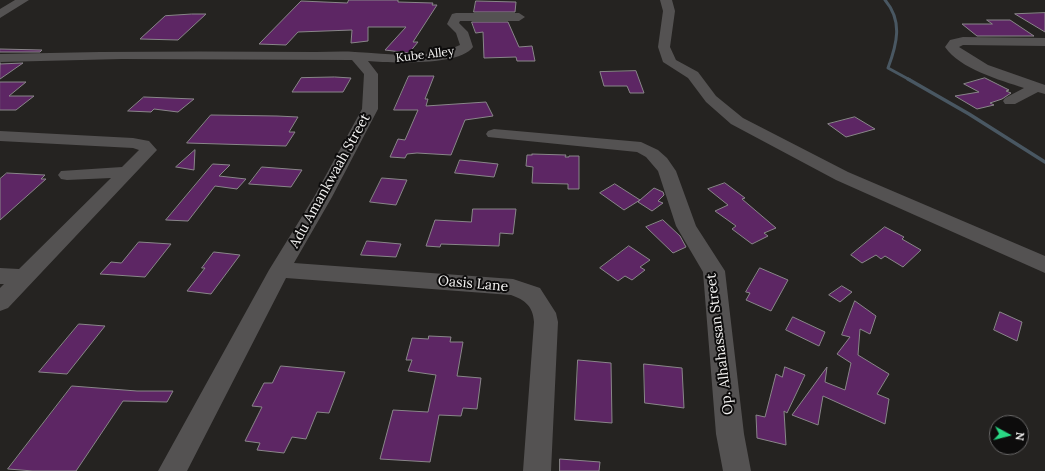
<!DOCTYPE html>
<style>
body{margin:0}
#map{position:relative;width:1045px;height:471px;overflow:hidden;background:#252321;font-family:Lora,serif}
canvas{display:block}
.north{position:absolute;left:989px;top:415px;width:40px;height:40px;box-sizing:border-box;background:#0d0c0c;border:1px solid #696868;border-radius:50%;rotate:97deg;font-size:11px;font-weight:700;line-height:16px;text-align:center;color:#f3f2f1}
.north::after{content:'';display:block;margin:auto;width:14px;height:18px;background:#2ad885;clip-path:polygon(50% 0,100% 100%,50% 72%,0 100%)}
</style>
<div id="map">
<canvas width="1045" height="471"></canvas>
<div class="north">N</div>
</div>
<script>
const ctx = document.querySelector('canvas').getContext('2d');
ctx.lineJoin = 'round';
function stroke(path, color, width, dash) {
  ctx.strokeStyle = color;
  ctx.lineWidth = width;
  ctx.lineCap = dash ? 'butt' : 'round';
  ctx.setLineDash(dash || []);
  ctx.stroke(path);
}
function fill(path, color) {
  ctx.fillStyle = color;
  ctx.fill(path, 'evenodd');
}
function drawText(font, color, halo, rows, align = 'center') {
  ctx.font = font + ' Lora,serif';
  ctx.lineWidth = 4;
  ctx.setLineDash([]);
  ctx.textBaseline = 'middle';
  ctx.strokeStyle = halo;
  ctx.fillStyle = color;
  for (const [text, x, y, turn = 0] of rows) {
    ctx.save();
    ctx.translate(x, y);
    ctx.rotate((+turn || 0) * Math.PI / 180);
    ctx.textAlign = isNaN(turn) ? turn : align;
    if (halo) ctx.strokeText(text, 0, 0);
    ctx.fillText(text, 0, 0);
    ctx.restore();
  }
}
const streamFar1 = new Path2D(`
 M885 0C903 21 897 44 888 68L910 80`);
const stream = new Path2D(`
 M908 79 969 114 1045 162`);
const building = new Path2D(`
 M349 0H398V2L433 3 432 5H437L413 42H418L409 53 385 50 406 27H368V41L351 43 352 30 298 32 286 45 259 44 301 1 347 3Z
 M476 1 516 2 515 12H474Z
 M1045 13V32L1015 14Z
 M192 14H206L178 40 140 39 165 16Z
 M987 20H1010L1034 36H977L962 24H992Z
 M472 22H508L519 47 532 46 535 61H517L516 57 484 58 483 32 476 33Z
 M0 49 42 50 40 52H0Z
 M0 63V64L23 63 0 79Z
 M636 71 644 93H630L627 86H604L600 72Z
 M409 76H434L425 99H428L426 106 486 102 493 116 465 120 451 155 417 153 407 154 405 158 390 157 398 139 405 140 418 110H394Z
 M335 77 351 78 343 92H292L301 78Z
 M985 78 1009 90 1006 91 1011 93 1002 99 990 103 994 105 977 109 955 96 979 92 964 84Z
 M0 82H26L9 96H34L16 110H0Z
 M144 97 194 99 178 112 154 109 151 112 128 111Z
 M211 115 277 116 298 117 289 132H295L286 146 187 143Z
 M855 117 875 129 846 137 828 124Z
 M195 150 194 170 176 167Z
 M532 154 566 155 565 157H569V156H579V189H568V184L532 183 533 167 526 166 527 155H532Z
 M460 160 498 164 494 177 455 173Z
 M213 164 230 165 219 176 246 179 237 189 215 186 188 221 166 220Z
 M262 167 302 170 291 187 249 184Z
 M7 173 45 175 41 179H46L0 220V179Z
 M382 178 407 180 396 205 370 202Z
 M725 183 745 198 742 199 776 228 764 233 768 236 752 244 732 229 736 226 715 211 728 205 708 189Z
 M615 184 640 200 654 188 663 192 664 195 658 201 663 203 652 211 638 202 640 200 624 210 600 193Z
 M473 209H516L513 234 500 233 499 246 441 244 440 247 426 246 435 220 471 222Z
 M663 220 680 236 686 247 673 253 646 227Z
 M885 227 904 237 902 239 921 250 903 267 885 256 881 259 876 255 862 263 851 255Z
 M367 241 401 244 396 257 361 255Z
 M139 242 171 244 145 277 100 274 111 262 121 263Z
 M629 246 650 260 640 267 645 270 632 280 625 276 618 281 600 268Z
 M214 252 240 255 211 294 187 291 205 268H202Z
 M760 268 788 280 771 311 746 300 750 293 746 292Z
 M842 286 852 292 840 302 829 295Z
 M855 301 876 316 870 334 860 329 858 355 889 374 877 394 889 399 885 424 823 396 818 425 792 415 827 367 825 382 845 390 851 363 837 354 850 337 842 335Z
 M1000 312 1022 322 1017 341 994 330Z
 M793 317 825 332 819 346 786 330Z
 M79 324 105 326 67 374 39 372Z
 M429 336 451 337 450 342H463L457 376 481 378 477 409 463 408 461 416 439 415 430 462 380 459 393 410 428 412 436 375 408 371 412 360H406L412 338 428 339Z
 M578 360 611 363 612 423 575 420Z
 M644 364 682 368 684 408 645 403Z
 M281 366 345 372 329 413 317 412 306 439 292 437 284 453 257 450 260 443 245 441 262 407 252 406 264 383H272Z
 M785 367 805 375 787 413 784 411 786 445 757 438 756 415 765 417 776 374 782 377Z
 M72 386 137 391H173L167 402 123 401 76 471H33L8 469Z
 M560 459 600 462 599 471H560Z`);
const minor = new Path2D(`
 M15 0H29L0 18V9Z
 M660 0H672L675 11 670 47 676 60 698 72 716 96 743 118 848 172 1045 256V273L836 180 731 124 706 102 688 78 663 62 658 47 663 11Z
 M456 13H519L525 17 519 21H460L459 23 468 32 473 47C460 66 389 63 368 61L378 74V109L332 197 294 263 513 279 540 288 556 313 558 322 551 471H523L534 322C533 306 525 300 511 295L286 278 187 471H158L269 270 314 197 362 109 364 74 352 60 122 59 0 62V54C105 51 210 51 316 52 329 52 342 51 355 52 391 54 426 60 460 45L456 33 447 24 452 14Z
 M963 37 1045 38V46L963 45 959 47 988 65 1045 85V94L1038 92 1015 104H1005L1003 101 1005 98 1024 88C1000 80 960 69 945 47L950 40Z
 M494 129 641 142 658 150 667 158 676 171 696 226 725 271 744 434 751 471H723L716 434 703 272 676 226 658 171 646 157 637 152 488 137 486 134 488 131Z
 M0 131 133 138 149 141 157 150 8 308 0 311V288L4 284H0V268L19 269 111 178 67 180 61 179 58 175 61 171 122 167 139 150 133 148 0 141Z`);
const farStreetnames = [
 ["Kube Alley",425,55,-7]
];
const streetNames = [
 ["Adu Amankwaah Street",330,181,-61],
 ["Oasis Lane",473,284,5],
 ["Op. Alhahassan Street",720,344,-97]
];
stroke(streamFar1, '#495762', 3);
stroke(stream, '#495762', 3.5);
fill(building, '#5d2664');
stroke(building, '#898689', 1);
fill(minor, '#545252');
drawText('12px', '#f3f2f1', '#0d0c0c', farStreetnames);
drawText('14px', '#f3f2f1', '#0d0c0c', streetNames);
</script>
